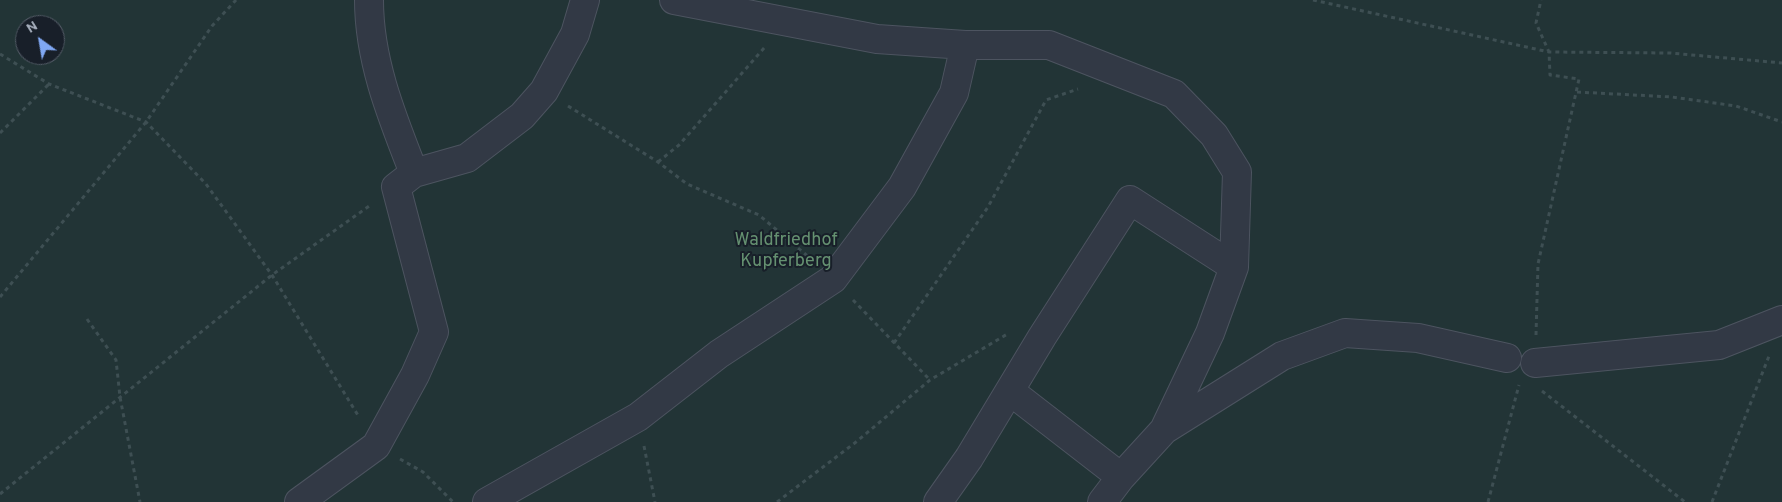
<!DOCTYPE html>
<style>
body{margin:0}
#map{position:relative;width:1782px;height:502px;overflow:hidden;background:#1f2734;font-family:Overpass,sans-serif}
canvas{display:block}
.north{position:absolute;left:15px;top:15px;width:50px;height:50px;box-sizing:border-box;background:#181f29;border:1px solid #535b66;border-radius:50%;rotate:328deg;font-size:14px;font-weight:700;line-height:20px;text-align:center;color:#acb4c2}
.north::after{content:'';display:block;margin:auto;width:18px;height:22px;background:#80a8f4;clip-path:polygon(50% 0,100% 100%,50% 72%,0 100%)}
</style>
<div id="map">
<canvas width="1782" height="502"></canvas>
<div class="north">N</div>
</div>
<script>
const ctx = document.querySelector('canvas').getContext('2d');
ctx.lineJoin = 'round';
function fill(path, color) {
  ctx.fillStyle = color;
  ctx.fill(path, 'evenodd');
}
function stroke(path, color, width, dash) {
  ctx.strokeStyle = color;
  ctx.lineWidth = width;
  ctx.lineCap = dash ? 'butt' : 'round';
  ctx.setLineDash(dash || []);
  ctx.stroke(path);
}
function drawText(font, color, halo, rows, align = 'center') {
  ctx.font = font + ' Overpass,sans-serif';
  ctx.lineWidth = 4;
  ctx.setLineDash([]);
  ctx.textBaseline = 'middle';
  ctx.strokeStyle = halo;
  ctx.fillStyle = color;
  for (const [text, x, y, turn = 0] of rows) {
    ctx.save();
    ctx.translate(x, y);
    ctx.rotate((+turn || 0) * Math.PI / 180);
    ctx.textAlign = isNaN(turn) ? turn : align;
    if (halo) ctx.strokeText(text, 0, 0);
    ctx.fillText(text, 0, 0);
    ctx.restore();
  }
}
const green = new Path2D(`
 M0 0H1782V502H0ZM25 25H55V55H25Z`);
const path = new Path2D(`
 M1313 0 1549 52 1670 53 1782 63
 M0 54 49 84 146 122 206 184 272 275 359 417
 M1577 92 1672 97 1736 106 1782 122
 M568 106 658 162 687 184 759 215 811 259
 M0 133 49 84
 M658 162 679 145 765 47
 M0 297 146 122 212 26 236 0
 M853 300 930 380
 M87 319 116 360 120 397 140 502
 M1536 335 1538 264 1579 79 1550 75 1549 52 1536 23 1541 0
 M894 343 988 207 1046 100 1078 89
 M1542 391 1685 502
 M644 446 655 502
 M400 459 423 472 453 502
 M0 494 272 275 372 204
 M777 502 856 442 930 380 1009 333
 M1488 502 1519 385
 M1712 502 1769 356`);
const minor = new Path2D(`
 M674 0 877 39 965 45H1049L1174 94 1214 135 1237 172 1234 267 1210 333 1164 430 1121 477 1102 502
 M414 173 467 158 522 116 544 91 575 34 585 0
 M1535 363 1719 345 1782 320
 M1010 391 1121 477
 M1164 430 1282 356 1345 333 1418 338 1507 358
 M299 502 376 446 415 375 434 332 396 187 414 173C392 117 369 61 369 0
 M487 502 638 417 719 354 833 279 902 187 954 93 965 45
 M938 502 969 458 1042 337 1130 200 1234 267`);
const parkNames = [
 ["Waldfriedhof",786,241],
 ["Kupferberg",786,262]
];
fill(green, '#223436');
stroke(minor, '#4d5460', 30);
stroke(path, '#3e4f53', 3, [4, 4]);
stroke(minor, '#323945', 28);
drawText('18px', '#659171', '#181f29', parkNames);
</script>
